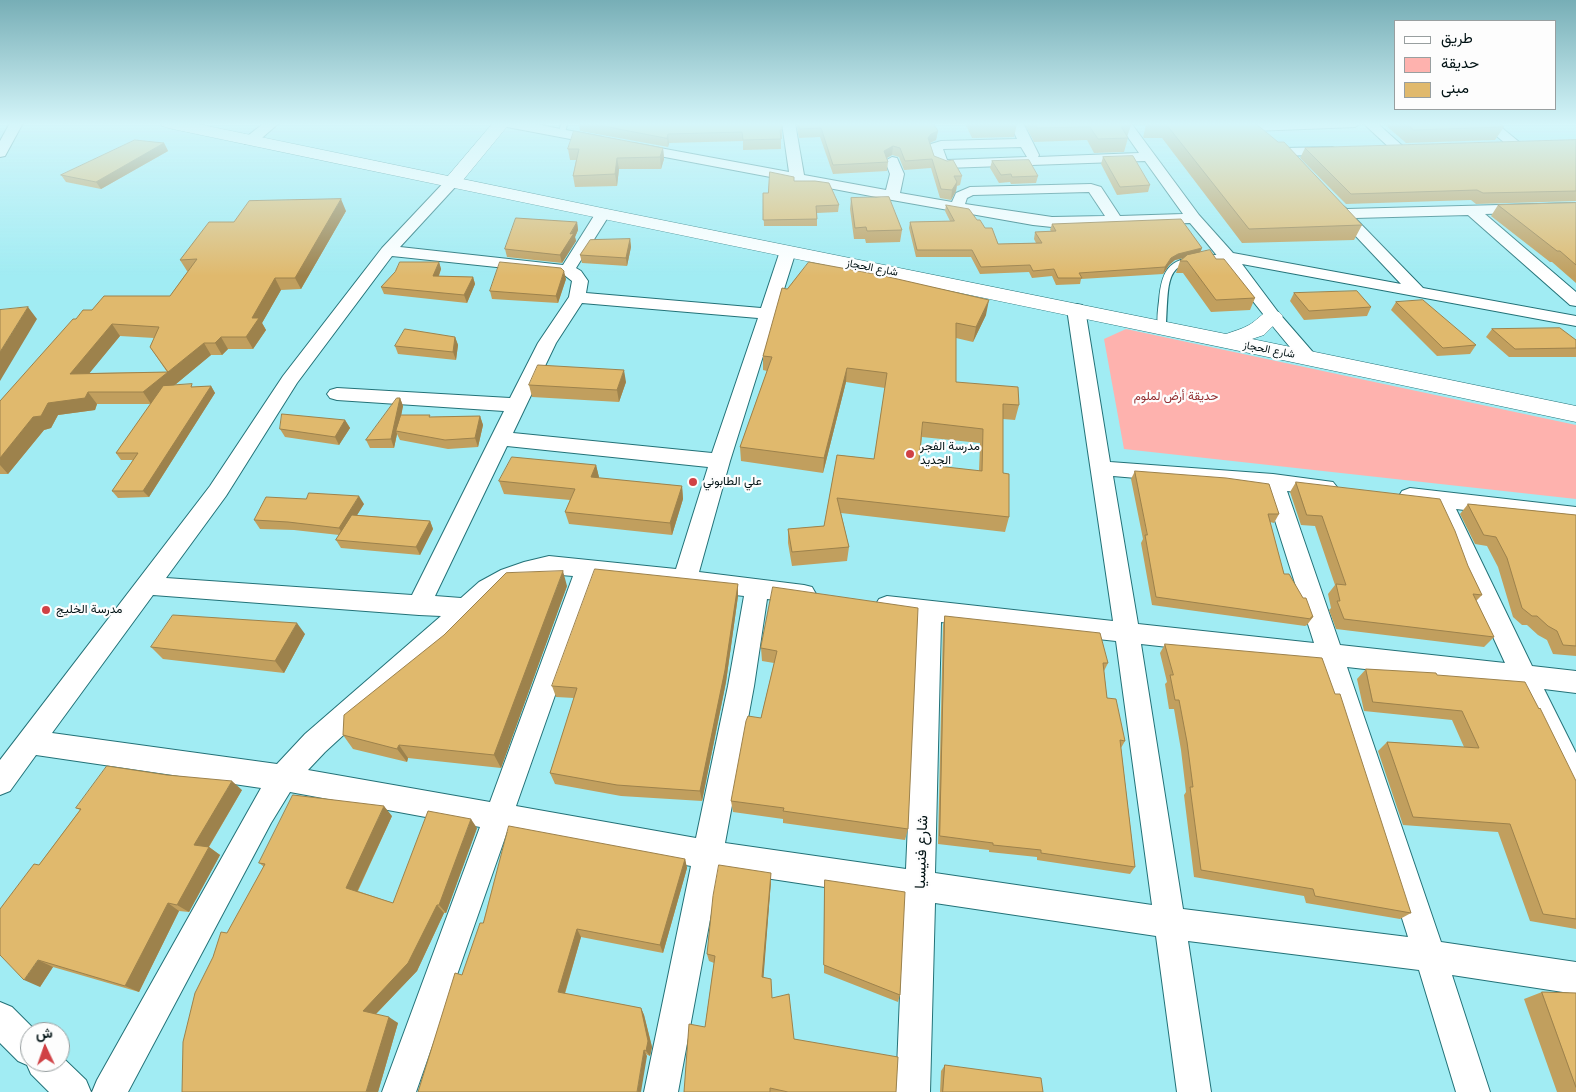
<!DOCTYPE html>
<meta charset="utf-8">
<style>
body{margin:0}
#map{position:relative;width:1576px;height:1092px;overflow:hidden;background:#a1ecf3;font-family:Arial,Vazirmatn,sans-serif}
canvas{display:block}
.legend{position:absolute;left:1394px;top:20px;width:162px;height:90px;box-sizing:border-box;background:#fdfdfd;border:1px solid #989fa0;margin:0;padding:6px 9px;list-style:none;font-size:15px;color:#001214}
.legend li{display:flex;align-items:center;gap:10px;height:25px}
.legend b{width:25px;border:1px solid #989fa0}
.north{position:absolute;left:20px;top:1022px;width:50px;height:50px;box-sizing:border-box;background:#fdfdfd;border:1px solid #989fa0;border-radius:50%;rotate:357deg;font-size:14px;font-weight:700;line-height:20px;text-align:center;color:#001214}
.north::after{content:'';display:block;margin:auto;width:18px;height:22px;background:#d04145;clip-path:polygon(50% 0,100% 100%,50% 72%,0 100%)}
</style>
<div id="map">
<canvas width="1576" height="1092"></canvas>
<ul class="legend">
<li><b style="height:6px;background:#fff"></b>طريق</li>
<li><b style="height:14px;background:#feb2ae"></b>حديقة</li>
<li><b style="height:14px;background:#e0b96d"></b>مبنى</li>
</ul>
<div class="north">ش</div>
</div>
<script>
const ctx = document.querySelector('canvas').getContext('2d');
ctx.lineJoin = 'round';
function fill(path, color) {
  ctx.fillStyle = color;
  ctx.fill(path, 'evenodd');
}
function stroke(path, color, width, dash) {
  ctx.strokeStyle = color;
  ctx.lineWidth = width;
  ctx.lineCap = dash ? 'butt' : 'round';
  ctx.setLineDash(dash || []);
  ctx.stroke(path);
}
function drawText(font, color, halo, rows, align = 'center') {
  ctx.font = font + ' Arial,Vazirmatn,sans-serif';
  ctx.lineWidth = 4.5;
  ctx.setLineDash([]);
  ctx.textBaseline = 'middle';
  ctx.strokeStyle = halo;
  ctx.fillStyle = color;
  for (const [text, x, y, turn = 0] of rows) {
    ctx.save();
    ctx.translate(x, y);
    ctx.rotate((+turn || 0) * Math.PI / 180);
    ctx.textAlign = isNaN(turn) ? turn : align;
    if (halo) ctx.strokeText(text, 0, 0);
    ctx.fillText(text, 0, 0);
    ctx.restore();
  }
}
const green = new Path2D(`
 M1126 329 1576 425V499L1124 449 1104 339Z`);
const service = new Path2D(`
 M561 123H567L565 134 562 136 559 134Z
 M1206 255H1228L1232 257 1228 259C1165 261 1169 267 1166 327L1165 329H1159C1156 321 1158 310 1159 301 1162 265 1171 259 1206 255Z`);
const minor = new Path2D(`
 M10 123H23L5 156 0 157V141Z
 M264 123H279L255 144H245L243 141 245 138Z
 M501 123H530L602 137 609 141 602 145 507 127Z
 M782 123H795L804 175 886 190 890 174 885 161 892 157 897 158 904 174 900 193 952 202 956 193 970 187 1091 184 1101 187 1120 216 1183 214 1145 161 946 168 935 165 929 147 931 144 941 141 1017 139 1010 123H1023L1039 155 1038 157 1139 153 1118 123H1131L1199 215 1233 253 1401 284 1333 212 1331 209 1333 206H1343L1347 209 1576 203V211L1485 214 1576 292V306L1570 305 1468 215 1355 218 1423 288 1576 316V326L1242 264 1278 312 1318 358 1315 362 1309 364 1303 362C1263 317 1229 268 1190 223L1052 227 1033 225 892 200 633 151 626 147 633 143 789 172ZM1021 147 1027 157 947 160 943 149ZM1089 192 1105 216 1052 217 965 204 967 198 973 195Z
 M1245 123H1361L1355 127 1228 132 1221 128 1228 124Z
 M1363 123H1377L1406 149 1404 152H1394Z
 M1481 123H1496L1524 146 1522 149H1512Z
 M1333 147 1340 151 1338 154 1284 156 1277 152 1284 148Z
 M453 177 458 178 460 181 458 184 400 247 563 265 597 211H607L610 214 576 268 581 271 588 281 586 293 761 308 780 251 782 248H794L796 251 730 461 699 572 804 585 812 587 816 594 812 601 804 603 767 599 754 686 725 843 906 869 917 619 879 613 875 606 879 599 887 596 1113 621 1067 309 1070 305 1076 304 1082 305 1085 309 1110 462 1273 474 1333 482 1337 487 1333 492 1326 495 1287 491 1340 645 1505 663 1433 506 1402 501 1399 496 1402 491 1410 488 1576 507V523L1456 509 1532 666 1576 671V693L1544 689 1576 753V794L1566 790 1516 686 1347 667 1441 942 1576 962V994L1452 975 1490 1092H1456L1419 970 1188 941 1211 1092H1177L1156 936 935 903 930 1092H896L904 899 719 871 678 1092H644L691 866 507 832 416 1092H382L480 827 290 792 271 823 128 1092H92L97 1080 261 788 36 755 10 791 0 795V760L210 486 283 376 382 248 448 178ZM392 256 563 274 572 281 569 297 538 343 510 398 337 388 330 390 327 394 330 398 337 400 504 411 412 595 166 578 226 496 297 383ZM582 303 758 318 712 453 513 433 556 343ZM507 446 708 467 676 569 549 556 524 562 501 570 479 582 461 598 435 596ZM1113 476 1265 489 1314 643 1138 624ZM549 574 573 576 490 802 308 770 325 752 495 596 525 580ZM596 579 744 596 728 686 696 838 516 806ZM153 595 419 615 441 616 305 734 277 764 52 733ZM941 622 1116 641 1152 905 935 873ZM1141 644 1321 664 1408 937 1183 909Z
 M0 1002 12 1007 37 1032H30V1062H60V1055L86 1080 91 1092H49L31 1074 27 1065 18 1061 0 1043Z`);
const tertiary = new Path2D(`
 M493 123H510L459 185 453 186 447 185 444 181 447 177Z`);
const secondary = new Path2D(`
 M160 123H193L602 208 1226 334C1234 331 1242 329 1249 325 1261 318 1264 308 1279 312L1283 316 1264 335 1252 339 1576 406V422C1107 322 638 227 168 128L162 126Z`);
const wall = new Path2D(`
 M579 123H782V139H781V149L743 150V141L669 143 668 147 580 131Z
 M796 123H933L938 131 936 140 930 143 934 156 962 176 960 185 957 186 956 191 951 200 940 198 931 168 904 170 899 157 892 155 887 158 888 162 887 171 833 174 820 137 799 138Z
 M965 123H1017V124L1014 137 972 138Z
 M1024 123H1129L1131 125 1127 137 1128 138 1124 152 1094 153 1087 140 1034 142Z
 M1133 123H1255L1362 225 1354 240 1242 243 1162 138H1144L1143 137 1146 125H1135Z
 M1383 123H1499L1504 127 1495 140 1406 143Z
 M1576 140V201L1476 204 1471 200 1346 204 1300 158 1305 148Z
 M164 143 168 151 101 189 66 182 61 175Z
 M663 148 664 159 661 169H619L617 186 575 187 573 176 576 160H570L568 149Z
 M1103 157 1150 185 1148 192 1117 195 1101 164Z
 M992 161 1038 176 1036 183 1011 184 1010 182 999 183 990 168Z
 M794 181 839 205 838 212 817 213V226H764L763 193H768Z
 M851 198 902 230 900 242 866 243 865 239H854L850 209Z
 M1576 203V283L1552 262H1550L1491 216 1498 205Z
 M946 205 977 220 998 244 1036 243 1034 239 1035 232 1051 231 1050 230 1052 224 1202 248 1200 253 1216 259 1255 298 1250 310 1211 312 1183 273H1176L1180 261 1184 258 1175 260 1169 265 1163 274 1081 279 1080 284 1056 285 1052 276 1032 278 1029 272 980 274 971 257H916L909 228 910 222 950 221 945 211Z
 M346 211 301 289 281 290 262 323 266 330 253 349H228L222 355H211L176 384 175 382 176 384 173 386 194 387 211 386 215 393 149 497 118 498 112 491 133 460H121L116 453 151 404H97L95 410 58 415 51 428 44 430 8 474H0V401L76 319 92 310 170 296 188 271H187L180 260 234 222ZM120 336 154 338 150 347 167 372 89 373Z
 M577 222 578 230 575 237 576 241 562 263 507 257 505 249Z
 M630 239 631 247 627 266 582 263 580 255Z
 M439 262 441 269 439 276 473 277 475 284 467 303 384 294 381 287Z
 M566 279 558 303 492 299 490 291Z
 M1294 293 1371 307 1367 316 1304 320 1290 301Z
 M1396 302 1476 345 1470 354 1437 356 1391 310Z
 M986 315 973 342 956 338V382L1019 405 1015 420 1003 419V473L1009 517 1005 532 841 513 849 547 847 561 792 566 788 543V529L824 526 837 455 874 459 885 388 846 382 823 473 741 461 740 447 767 371 763 370V356ZM922 437 980 443 979 471 919 464Z
 M1492 329 1576 340V357H1509L1486 337Z
 M455 337 458 345 456 360 398 354 395 346Z
 M626 382 619 402 532 397 529 385Z
 M400 398 403 406 401 415 430 417 480 416 483 425 478 447 448 449 400 440 397 434 394 448H370L366 440Z
 M345 420 350 428 339 445 285 437 280 429Z
 M596 465 599 478 682 486 683 499 672 535 569 524 565 512 570 500 504 494 499 481Z
 M1135 471 1279 514 1274 523 1270 522 1284 574 1313 617 1307 625 1305 626 1152 605 1141 543 1143 539 1131 479Z
 M1296 482 1468 566 1482 595 1476 601 1494 637 1484 647 1336 629 1329 610 1331 608 1328 594 1335 585 1315 526 1301 525 1290 492Z
 M364 504 357 515 430 521 433 529 420 555 341 548 336 540 339 535 294 530 260 529 254 520Z
 M1468 504 1576 515V656L1553 654 1547 640 1538 635 1527 625H1522L1513 617 1498 567 1487 546 1475 544 1460 514Z
 M738 584V596L726 682 702 801 621 796 555 784 550 773 574 698 556 697 552 686Z
 M567 586 501 768 408 758 407 762 353 749 343 735Z
 M773 587 908 829 905 840 783 823V819L733 812 731 801 761 718 774 663 762 661 761 648Z
 M945 616 1108 663 1104 671 1107 698 1125 741 1121 748 1135 867 1130 874 1037 860V857L989 852V850L938 844 943 625Z
 M305 634 284 673 163 659 151 647Z
 M1165 644 1411 913 1400 919 1306 903 1304 896 1194 877 1184 795 1186 792 1181 750 1174 709H1169L1165 684 1167 682 1160 653Z
 M1366 669 1437 675 1576 781V929L1530 921 1498 832 1403 825 1378 751 1387 742 1464 747 1452 720 1364 711 1357 679Z
 M242 790 209 847 220 855 189 912 179 911 139 992 53 967 40 987 39 865 80 810 76 808Z
 M392 816 358 891 393 903 477 828 446 913H444L417 971 376 1014 398 1023 378 1092 263 866 259 863Z
 M685 859 687 868 663 953 581 937 565 994 641 1008 644 1015 652 1047 650 1056 462 975 483 923Z
 M825 880 900 995 898 1002 824 973V889Z
 M771 881 763 978 772 998 794 1039 896 1092H684L705 1027 714 963 709 961 707 954Z
 M1542 992 1576 993V1092H1557L1524 999Z
 M945 1065 1043 1092H940L941 1071Z`);
const shadedWall = new Path2D(`
 M938 131 936 140 929 143 928 138 931 134Z
 M668 134 669 143 668 147 667 138Z
 M164 143 168 151 101 189 96 182Z
 M893 146 892 155 883 160 884 151Z
 M663 148 664 159 661 169 660 157Z
 M617 158 619 169 617 186 615 174Z
 M957 182 956 191 951 200 952 190Z
 M341 199 346 211 301 289 295 278Z
 M577 222 578 230 575 237 576 241 562 263 560 255Z
 M630 239 631 247 627 266 626 258Z
 M1202 248 1199 254 1175 260 1169 265 1163 274 1165 267 1171 258 1178 254Z
 M439 262 441 269 436 283 433 276Z
 M564 271 566 279 558 303 556 296Z
 M473 277 475 284 467 303 464 295Z
 M275 278 281 290 262 323 266 330 253 349 246 337 252 318Z
 M989 300 986 315 973 342 976 327Z
 M28 307 37 319 0 381V352Z
 M112 324 120 336 79 386 70 374Z
 M221 337 228 349 222 355 215 343Z
 M455 337 458 345 456 360 453 352Z
 M204 343 211 355 176 384 168 372Z
 M847 368 846 382 823 473 824 458Z
 M624 370 626 382 619 402 617 390Z
 M168 372 176 384 151 404 143 392Z
 M211 386 215 393 149 497 143 491Z
 M88 392 97 404 95 410 58 415 51 428 44 430 8 474 0 465V458L33 417 48 403Z
 M400 398 403 406 398 432 396 431 397 434 394 448 391 439Z
 M480 416 483 425 478 447 475 438Z
 M345 420 350 428 339 445 335 437Z
 M596 465 599 477 594 490 591 477Z
 M682 486 683 499 672 535 670 523Z
 M359 496 364 504 344 536 339 528Z
 M430 521 433 529 420 555 416 547Z
 M563 571 567 586 501 768 494 755Z
 M738 584V596L726 682 702 801 700 791Z
 M297 623 305 634 284 673 275 661Z
 M399 745 408 758 407 762 397 749Z
 M232 781 242 790 205 853 194 845Z
 M384 806 392 816 355 896 346 888Z
 M471 819 477 828 446 913 439 905Z
 M209 847 220 855 189 912 177 905Z
 M685 859 687 868 663 953 660 945Z
 M771 873V881L763 984 762 977Z
 M168 903 179 911 139 992 125 986Z
 M437 905 444 913 417 971 372 1018 363 1011Z
 M577 929 581 937 563 999 558 992Z
 M38 960 53 967 40 987 24 980Z
 M641 1008 644 1015 652 1047 650 1056 646 1051Z
 M389 1017 398 1023 378 1092H366Z
 M644 1050 647 1056 641 1092H637Z`);
const building = new Path2D(`
 M588 123H782V130H780L781 139 743 140 742 132 668 134 667 138Z
 M798 123H933L938 131 931 134 928 138 934 156 947 161 953 160 962 176H954L957 182 952 190 941 189 932 159 905 161 900 148 893 146 884 151 888 162 833 165 821 128 800 129Z
 M973 123H1017V124L974 125Z
 M1035 123H1129L1131 125 1121 126 1128 138 1098 139 1090 127 1037 128Z
 M1147 123H1255L1278 142H1284L1362 225 1249 229 1166 124 1148 125Z
 M1406 123H1499L1504 127 1414 130Z
 M574 131 663 148 660 157 617 158 615 174 573 176 579 149H568Z
 M135 140 164 143 96 182 61 175Z
 M1576 140V191L1483 193 1477 190 1351 194 1305 148Z
 M1133 156 1150 185 1120 187 1103 157Z
 M1029 160 1038 176 1012 177 1011 174 1001 175 992 161Z
 M770 172 794 177V181H815L829 183 839 205 816 206 817 219 763 220V193H768Z
 M889 197 902 230 867 231 866 227 855 228 851 198Z
 M341 199 295 278H275L252 318H259L246 337H221L215 343H204L168 372 150 347 159 327 112 324 70 374 168 372 143 392H88L85 398 48 403 41 416 33 417 0 458V401L73 319H76L83 310H92L104 296H170L197 259 180 260 209 222H234L249 201Z
 M1576 203V265L1560 251H1557L1498 205Z
 M946 205 969 209 977 220H980L985 228H992L998 244 1042 243 1035 232 1056 231 1052 224 1181 219 1202 248 1178 254 1171 258 1165 267 1079 273 1082 278H1058L1054 269 1033 271 1030 265 981 267 972 250H917L910 222 954 221Z
 M516 218 577 222 570 234 574 233 560 255 505 249Z
 M630 239 626 258 580 255 590 240Z
 M1210 250 1216 259H1224L1255 298 1216 300 1187 261H1180L1187 255Z
 M400 262H439L433 276 473 277 464 295 381 287 395 272Z
 M500 262 561 268 564 271 556 296 490 291Z
 M809 262 880 275 989 300 976 327 956 323V382L1018 387 1019 405 1003 404V473L1009 474V517L837 498 849 547 792 552 788 529 824 526 837 455 874 459 887 373 847 368 824 458 740 447 772 357 763 356 782 288 787 289ZM923 422 983 429 982 471 919 464Z
 M1357 291 1371 307 1309 311 1294 293Z
 M1423 300 1476 345 1443 348 1396 302Z
 M28 307 0 352V310Z
 M1560 328 1576 340V348L1515 349 1492 329Z
 M405 329 455 337 453 352 395 346Z
 M538 365 624 370 617 390 529 385Z
 M192 384 191 387 211 386 143 491H112L138 453H116L163 386Z
 M397 398H400L391 439 366 440Z
 M282 414 345 420 335 437 280 429Z
 M401 415H430L429 417 480 416 475 438 445 440 396 431Z
 M512 457 596 465 591 477 682 486 670 523 565 512 575 489 499 481Z
 M1135 471 1226 478 1269 484 1279 514H1268L1284 574H1289L1303 598H1306L1313 617H1311V619L1156 597 1145 535H1147Z
 M1296 482 1440 499 1455 531 1468 566 1482 595 1473 594 1494 637 1344 619 1337 601H1340L1336 584 1346 585 1322 516 1307 515Z
 M309 493 359 496 339 528 288 522 254 520 266 497 306 499Z
 M1468 504 1576 515V646L1563 645 1557 631 1548 626 1537 616H1532L1522 608 1507 558 1496 537 1484 535Z
 M352 515 430 521 416 547 336 540Z
 M595 569 738 584 725 670 700 791 617 785 550 773 577 688 552 686Z
 M563 571 494 755 399 745 397 749 343 735 344 715 444 635 506 573Z
 M773 587 918 608 908 829 783 811 784 808 731 801 746 721 748 716 761 718 777 651 761 648Z
 M173 615 297 623 275 661 151 647Z
 M945 616 1100 633 1108 663H1103L1107 698 1116 699 1125 741 1120 740 1135 867 1041 853V850L993 845V843L940 836Z
 M1165 644 1322 658 1335 694H1340L1411 913 1315 896 1313 889 1201 870 1190 787H1193L1187 742 1179 700H1175L1170 675H1173Z
 M1366 669 1436 673 1437 675 1525 682 1539 709 1540 708 1576 781V919L1543 914 1510 824 1413 817 1387 742 1479 748 1462 711 1373 702Z
 M107 766 167 775 232 781 194 845 209 847 177 905 168 903 125 986 38 960 24 980 0 955V909L34 864 39 865 81 809 76 808Z
 M293 795 384 806 346 888 393 903 428 811 471 819 439 905H437L408 963 363 1011 389 1017 366 1092H182L183 1042 195 993 213 957 221 932 227 933 265 864 259 863Z
 M509 826 685 859 660 945 577 929 558 992 641 1008 648 1041 646 1051 644 1050 637 1092H418L455 973 462 975 480 923H483Z
 M719 865 771 873 762 977 771 979 772 998 789 994 794 1039 898 1057 896 1092H788L770 1088V1092H684L689 1024 705 1027 715 956 707 954 713 896Z
 M825 880 905 892 900 995 824 965Z
 M1542 992 1576 993V1087Z
 M945 1065 1041 1078 1043 1092H943Z`);
const markers = [
 [910,454,5,"#d04145"],
 [693,482,5,"#d04145"],
 [46,610,5,"#d04145"]
];
const farStreetnames = [
 ["شارع الحجاز",872,268,11],
 ["شارع الحجاز",1269,350,11]
];
const parkNames = [
 ["حديقة أرض لملوم",1176,397]
];
const poiNames = [
 ["مدرسة الفجر",920,447],
 ["الجديد",920,461],
 ["علي الطابوني",703,482],
 ["مدرسة الخليج",56,610]
];
const nearStreetnames = [
 ["شارع فنيسيا",922,852,-88]
];
fill(green, '#feb2ae');
stroke(service, '#237278', 2);
stroke(minor, '#237278', 2);
stroke(tertiary, '#237278', 1);
stroke(secondary, '#237278', 1);
fill(service, '#fff');
fill(minor, '#fff');
fill(tertiary, '#fff');
fill(secondary, '#fff');
fill(wall, '#c19f5e');
fill(shadedWall, '#9d824c');
fill(building, '#e0b96d');
stroke(building, '#9d824c', 1);
const sky = ctx.createLinearGradient(0, 0, 0, 276);
sky.addColorStop(0, '#77aeb6');
sky.addColorStop(0.45, '#d5f6fa');
sky.addColorStop(1, '#d5f6fa00');
ctx.fillStyle = sky;
ctx.fillRect(0, 0, 1576, 276);
for (const [x, y, r, color] of markers) {
  const dot = new Path2D();
  dot.arc(x, y, r, 0, 2 * Math.PI);
  ctx.fillStyle = color;
  ctx.fill(dot);
  stroke(dot, '#fdfdfd', 2);
}
drawText('11px', '#001214', '#fdfdfd', farStreetnames);
drawText('12px', '#912c2f', '#fdfdfd', parkNames);
drawText('12px', '#001214', '#fdfdfd', poiNames, 'left');
drawText('15px', '#001214', '#fdfdfd', nearStreetnames);
</script>
